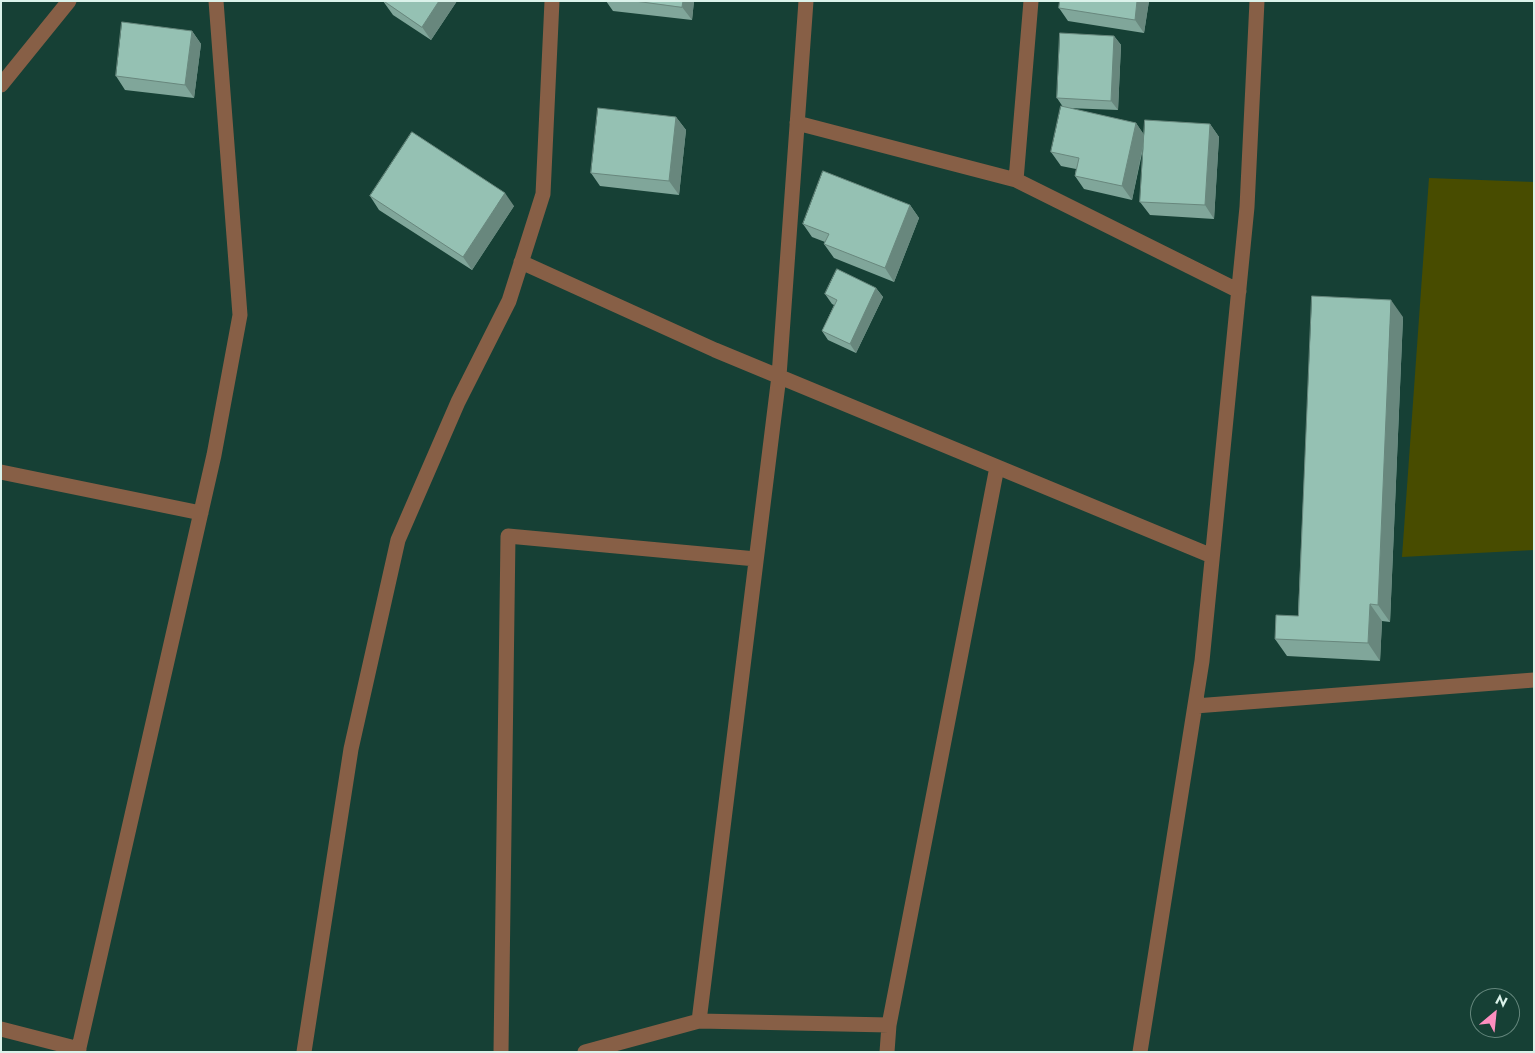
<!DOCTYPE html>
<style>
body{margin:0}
#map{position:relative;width:1535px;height:1053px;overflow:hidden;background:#164035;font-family:Jost,sans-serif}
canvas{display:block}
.frame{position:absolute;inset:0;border:2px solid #dbf2ea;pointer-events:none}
.north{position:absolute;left:1470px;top:988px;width:50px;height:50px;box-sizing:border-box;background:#164035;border:1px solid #65877d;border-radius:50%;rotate:28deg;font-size:14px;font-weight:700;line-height:20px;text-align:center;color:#dbf2ea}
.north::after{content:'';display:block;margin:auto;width:18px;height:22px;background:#fd8ebf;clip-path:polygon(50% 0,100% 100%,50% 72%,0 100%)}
</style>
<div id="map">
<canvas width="1535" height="1053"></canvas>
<div class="frame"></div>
<div class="north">N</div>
</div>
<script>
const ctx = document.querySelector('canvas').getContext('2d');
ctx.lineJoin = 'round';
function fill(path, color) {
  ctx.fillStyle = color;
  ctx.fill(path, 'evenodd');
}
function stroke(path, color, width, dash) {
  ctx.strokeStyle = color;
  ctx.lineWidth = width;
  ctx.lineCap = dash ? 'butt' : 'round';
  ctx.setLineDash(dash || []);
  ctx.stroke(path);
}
const green = new Path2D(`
 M1429 178 1534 182V550L1402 557Z`);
const street = new Path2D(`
 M1 85 69 1
 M797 123 1016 180 1239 291
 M1016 180 1031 1
 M521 262 715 350 1212 556
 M1 472 201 513
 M1195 706 1534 680
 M699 1021 779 376 806 1
 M1 1029 79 1049
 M78 1052 214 455 240 315 216 1
 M304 1052 351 749 398 540 458 402 509 301 543 194 552 1
 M501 1052 508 536 756 559
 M585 1052 699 1021 889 1025
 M887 1052 889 1025 997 467
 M1140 1052 1202 661 1247 207 1257 1`);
const wall = new Path2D(`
 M383 1H457L431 40 393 15Z
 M606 1H694L692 20 613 11Z
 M1060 1H1149L1144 33 1068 21 1059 8Z
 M192 31 201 44 194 98 125 90 116 76Z
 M1114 36 1121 45 1118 110 1067 108 1136 123 1144 135 1210 124 1219 137 1214 219 1150 215 1140 202 1144 144 1132 200 1084 189 1075 176 1076 169 1061 166 1051 152 1063 107 1057 98Z
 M676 117 686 130 679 195 600 186 591 173Z
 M370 196 514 206 472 270 379 210Z
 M910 205 919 218 894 282 834 258 824 244 825 242 812 237 803 224Z
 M876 288 883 297 856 353 828 340 822 331 834 305 832 304 825 294Z
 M1403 317 1390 622 1382 621 1380 661 1287 656 1275 639 1298 616Z`);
const shadedWall = new Path2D(`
 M439 1H457L431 40 422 27Z
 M683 1H694L692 20 682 7Z
 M1137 1H1149L1144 33 1135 20Z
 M192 31 201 44 194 98 185 85Z
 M1114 36 1121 45 1118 110 1111 101Z
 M676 117 686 130 679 195 669 181Z
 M1136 123 1145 136 1132 200 1122 186Z
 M1210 124 1219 137 1214 219 1205 205Z
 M505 193 514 206 472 270 463 257Z
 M910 205 919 218 894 282 885 268Z
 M876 288 883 297 856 353 850 344Z
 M1391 300 1403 317 1390 622 1378 605Z
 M1370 604 1382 621 1380 661 1368 643Z`);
const building = new Path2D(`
 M384 1H439L422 27Z
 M635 1H683L682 7Z
 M1060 1H1137L1135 20 1059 8Z
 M122 22 192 31 185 85 116 76Z
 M1060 33 1114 36 1111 101 1057 98Z
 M1061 106 1136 123 1122 186 1075 176 1079 158 1051 152Z
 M598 108 676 117 669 181 591 173Z
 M1145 120 1210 124 1205 205 1140 202Z
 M412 132 505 193 463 257 370 196Z
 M823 171 910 205 885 268 824 244 829 234 803 224Z
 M837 269 876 288 850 344 822 331 837 300 825 294Z
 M1312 296 1391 300 1378 605 1370 604 1368 643 1275 639 1276 615 1298 616Z`);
fill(green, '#484c00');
stroke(street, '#875f46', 15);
fill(wall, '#80a69a');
fill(shadedWall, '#68877d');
fill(building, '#95c1b3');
stroke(building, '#68877d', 1);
</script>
